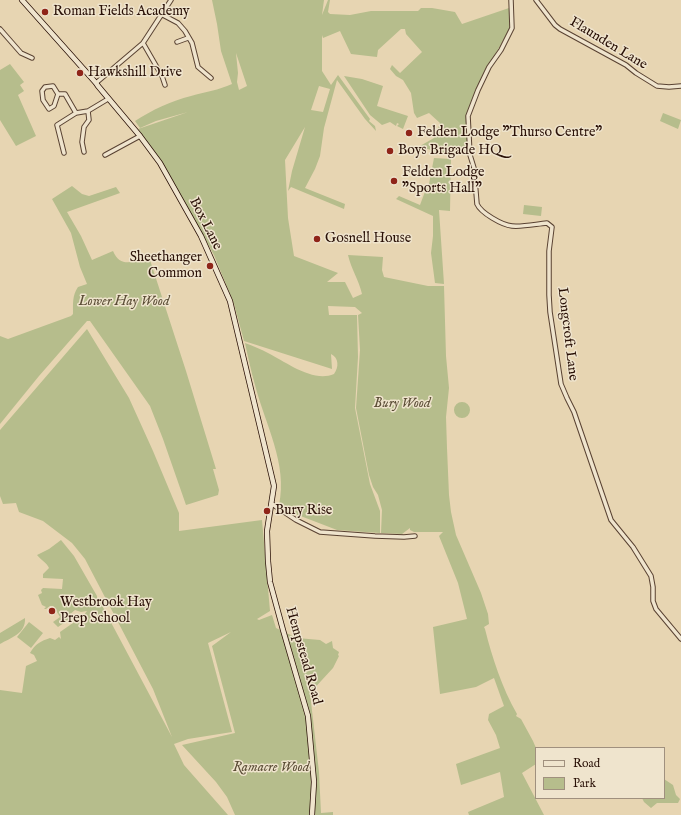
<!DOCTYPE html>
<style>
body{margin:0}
#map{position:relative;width:681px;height:815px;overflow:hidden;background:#e7d5b2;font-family:"IM FELL English",serif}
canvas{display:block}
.legend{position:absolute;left:535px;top:747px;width:130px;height:52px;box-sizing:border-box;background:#efe4cd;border:1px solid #a0907e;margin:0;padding:5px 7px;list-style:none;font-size:12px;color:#2a1107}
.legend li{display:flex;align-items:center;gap:8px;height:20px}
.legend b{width:20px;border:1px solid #a0907e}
</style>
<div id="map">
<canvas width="681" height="815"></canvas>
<ul class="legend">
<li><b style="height:5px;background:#efe4cd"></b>Road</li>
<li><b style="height:11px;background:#b6bd8c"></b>Park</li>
</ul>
</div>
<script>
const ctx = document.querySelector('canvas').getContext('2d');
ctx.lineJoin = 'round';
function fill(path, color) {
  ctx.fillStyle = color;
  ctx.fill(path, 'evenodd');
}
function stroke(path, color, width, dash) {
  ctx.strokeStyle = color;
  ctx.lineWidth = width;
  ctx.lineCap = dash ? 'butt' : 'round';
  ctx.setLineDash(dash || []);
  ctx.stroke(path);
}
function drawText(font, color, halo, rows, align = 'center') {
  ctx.font = font + ' "IM FELL English",serif';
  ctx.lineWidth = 3;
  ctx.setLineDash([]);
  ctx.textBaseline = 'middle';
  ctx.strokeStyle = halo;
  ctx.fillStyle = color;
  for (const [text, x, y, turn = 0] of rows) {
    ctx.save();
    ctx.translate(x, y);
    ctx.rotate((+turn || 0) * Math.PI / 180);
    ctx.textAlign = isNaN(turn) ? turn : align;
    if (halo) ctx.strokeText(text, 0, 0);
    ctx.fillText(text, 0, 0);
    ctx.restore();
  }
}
const green = new Path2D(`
 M212 0H324L322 15 328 0H330L328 12 330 14 350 15 371 11H418L421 8H432L455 12 462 24 509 8 510 28 481 80 468 113 466 122 468 154C452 154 435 153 420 146L434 138 440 123 429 113 417 118 414 113 411 93 403 80 396 76 390 69 392 65 400 73 422 52 406 34 405 29H401L378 50 377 57 351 54 340 31 323 38 322 35V71L331 85 338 75 370 119 369 121 375 126 376 131 365 119 337 80 324 128 320 156 315 169 305 188 345 204 344 209 291 187 288 191 292 171 305 127 285 160 288 218 294 256 338 273 327 282H345L353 298 362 294C359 280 351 269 348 255L383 257 382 270 384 277 428 286H444L446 356 449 388 446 417 447 448 449 495 451 512 456 535 481 593 488 614 489 624 484 627 485 629C492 657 502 688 517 714L516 716 521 719 533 741 536 748V764L522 773 544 815H469L468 812 504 797 500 772 461 785 456 764 500 748 496 735 488 720 489 714 504 706 494 678 476 687 440 694 433 627 467 619 458 583 439 536 443 532H414L410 530V528L402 534 381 533 382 510 378 495 373 487 369 475 356 408 360 350 358 315 362 313 355 307 328 306 329 315H357L358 357 355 408 370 484 380 511V533L337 530 285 510 282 509 283 506 279 505C288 464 265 424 255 385 251 371 248 357 245 343 253 346 261 349 268 353 286 362 313 383 334 374 339 367 339 358 331 354L332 369 244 341 234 304 214 255 163 164 138 129 188 112 156 121 140 128 135 121C152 110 171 101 191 96 205 92 219 90 232 84L221 51 217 24ZM236 53 247 86 239 90 237 82 238 73ZM319 86 330 89 323 112 311 110Z
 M10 64 24 82 20 85 24 91 18 95 36 136 16 146 0 120V70Z
 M344 76 362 79 383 86 377 106 408 116 403 129 397 126 399 124 397 123 396 126 390 122 382 125 370 115Z
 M663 113 681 120 678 129 660 121Z
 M434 158 451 159 450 211 439 210 444 284 435 283 431 253 433 236V216L396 199 399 196 420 205 426 189H428Z
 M72 186 82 194 89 196 116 187 120 193 67 212 81 236 92 260 113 251C121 270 134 259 150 260L186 371 216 469H213L219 490 218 495 186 505 163 439 150 406 90 321H87L39 376 0 424V336L8 339 71 316 73 314C73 304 72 296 78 287L87 284 80 267 71 233 52 199Z
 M524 205 542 207 541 216 523 214Z
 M87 329 129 398 153 451 179 513V531L262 520 270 611 257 619 259 620 272 615 276 628 297 638 320 640 326 644 332 641 333 648 339 652 338 655 339 656 333 668 310 693 319 772 321 813 333 812V815H235L227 797 216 782 182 745 235 733 212 646 231 632 208 643 232 732 188 739 174 744 184 765 228 815H0V690L22 693 26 666 37 661 34 655 30 653C35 644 41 641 50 638L55 640 59 637 61 639 60 632 83 616 87 611 81 612 75 610 69 615 71 618 58 627 53 622 60 617 53 606H50L46 609H44L46 607 42 605 38 595 42 593 41 590 43 588 62 589 63 579 43 578V574L49 568C47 563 41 560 37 555L49 549 61 540 74 556 97 596V599L98 598 172 737 153 689 85 559 72 543 43 521 19 512 16 503 3 504 0 496V430Z
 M454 410a8 8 0 1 1 16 0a8 8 0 1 1-16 0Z
 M25 618C26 634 10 638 0 644V633Z
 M29 622 43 633 31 648 17 637Z
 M664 779 673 785 676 795 680 799 678 803H657L651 808 644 802 642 798H664Z`);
const street = new Path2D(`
 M511 0 512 28 501 50 489 67 478 90 468 116 470 155 474 168 477 204C481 213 502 225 512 226 523 227 536 224 547 223L552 227 549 251V295L550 312 561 384 567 398 574 412 611 520 633 547 651 576 653 587V601L656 609 681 639
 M536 0 555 25 560 29 626 65 636 73 657 86 669 87 681 86
 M161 14 178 23 185 31 192 43 198 67 211 78
 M0 29 21 53 32 58
 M177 42 188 38
 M143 43 162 76 165 85
 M96 83 143 43 171 0
 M58 94 54 106 49 109 43 100 42 91 45 87 53 86 58 94H65L76 113
 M84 152 82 142 84 127 89 120 88 111
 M64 153 57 125 76 113 88 111 108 99
 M105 155 140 136
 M272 504 296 520 320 532 375 536 404 537 415 536`);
const secondary = new Path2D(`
 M22 0 96 83 98 86 140 136 160 163 201 236 230 301 274 486 267 531 268 561 270 582 283 630 308 716 314 782 312 815`);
const markers = [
 [45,12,4,"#8f2418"],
 [80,73,4,"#8f2418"],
 [409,133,4,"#8f2418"],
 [390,151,4,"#8f2418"],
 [394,181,4,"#8f2418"],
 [317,239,4,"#8f2418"],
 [210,266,4,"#8f2418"],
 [267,511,4,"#8f2418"],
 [52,611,4,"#8f2418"]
];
const poiNames = [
 ["Roman Fields Academy",53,12],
 ["Hawkshill Drive",88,73],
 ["Felden Lodge \"Thurso Centre\"",417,133],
 ["Boys Brigade HQ",398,151],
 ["Felden Lodge",402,173],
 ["\"Sports Hall\"",402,189],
 ["Gosnell House",325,239],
 ["Sheethanger",202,258,"right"],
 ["Common",202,274,"right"],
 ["Bury Rise",275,511],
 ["Westbrook Hay",60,603],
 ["Prep School",60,619]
];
const streetNames = [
 ["Flaunden Lane",608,44,31],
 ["Box Lane",205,224,63],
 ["Longcroft Lane",567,334,83],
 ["Hempstead Road",303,656,74]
];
const parkNames = [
 ["Lower Hay Wood",124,302],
 ["Bury Wood",402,404],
 ["Ramacre Wood",271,768]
];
fill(green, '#b6bd8c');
stroke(street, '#594232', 5.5);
stroke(secondary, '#2a1107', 6);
stroke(street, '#efe4cd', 3.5);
stroke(secondary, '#efe4cd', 4.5);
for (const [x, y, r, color] of markers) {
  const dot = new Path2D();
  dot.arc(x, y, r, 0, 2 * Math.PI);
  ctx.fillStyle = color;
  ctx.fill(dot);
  stroke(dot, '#efe4cd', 1.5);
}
drawText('14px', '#2a1107', '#efe4cd', poiNames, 'left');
drawText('14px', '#2a1107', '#efe4cd', streetNames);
drawText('italic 14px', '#5b4d36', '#efe4cd', parkNames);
</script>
